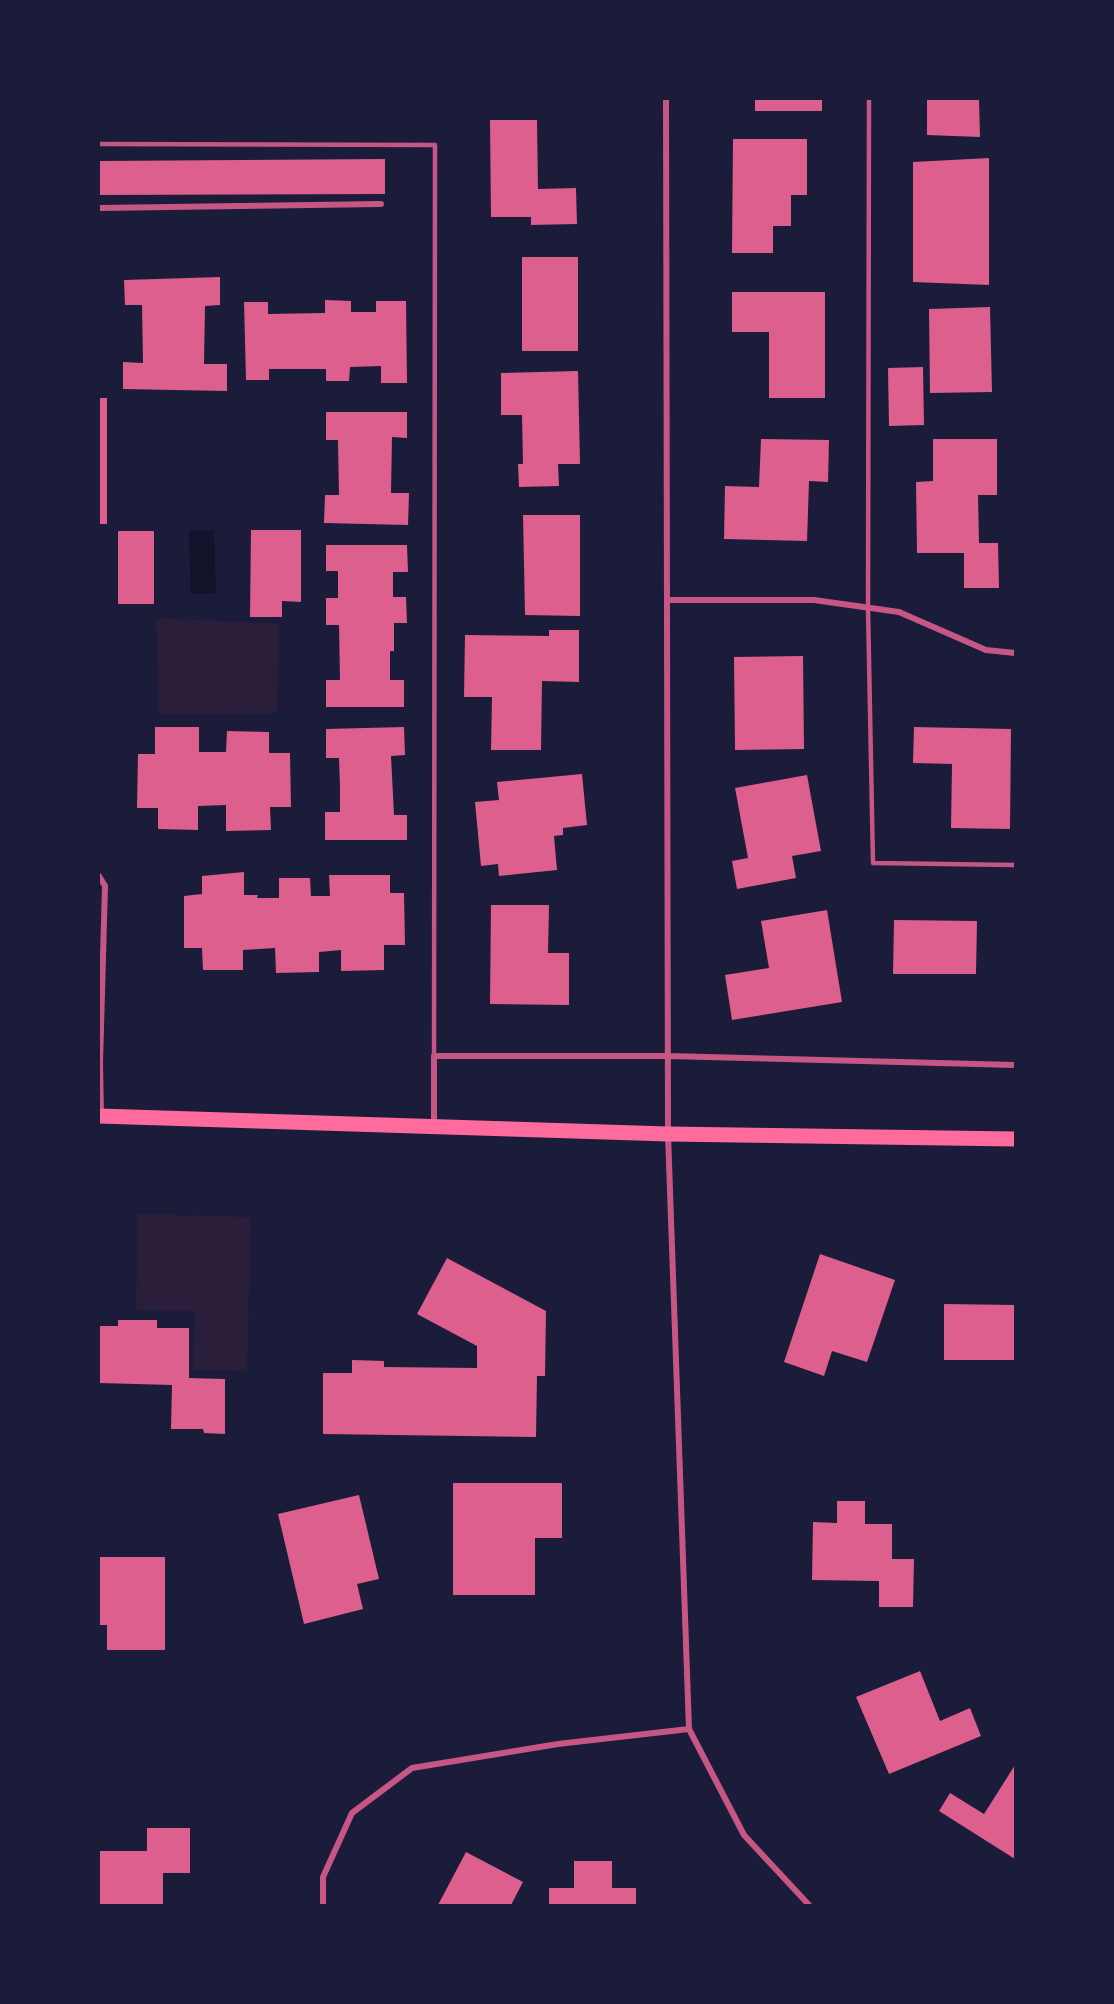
<!DOCTYPE html>
<style>
body{margin:0}
#map{position:relative;width:1114px;height:2004px;overflow:hidden;background:#1b1b3a;font-family:"Source Sans 3",sans-serif}
canvas{display:block}
.frame{position:absolute;inset:0;border:100px solid #1b1b3a;pointer-events:none}
</style>
<div id="map">
<canvas width="1114" height="2004"></canvas>
<div class="frame"></div>
</div>
<script>
const ctx = document.querySelector('canvas').getContext('2d');
ctx.lineJoin = 'round';
function fill(path, color) {
  ctx.fillStyle = color;
  ctx.fill(path, 'evenodd');
}
function stroke(path, color, width, dash) {
  ctx.strokeStyle = color;
  ctx.lineWidth = width;
  ctx.lineCap = dash ? 'butt' : 'round';
  ctx.setLineDash(dash || []);
  ctx.stroke(path);
}
const green = new Path2D(`
 M156 618 279 624 277 713 159 714Z
 M138 1214 251 1217 247 1371 193 1370 195 1311 136 1310Z`);
const water = new Path2D(`
 M214 530 216 593 191 594 189 531Z`);
const building = new Path2D(`
 M755 99H822V111H755Z
 M927 99H979L980 137 927 135Z
 M490 120H537L538 189 576 188 577 224 531 225V217H491Z
 M733 139H807V195H791V226H773V253H732Z
 M989 158V285L913 282V162Z
 M385 159V194L99 195V161Z
 M522 257H578V351H522Z
 M220 277V305L205 306 204 364H227V391L123 389V362L143 363 142 305H125L124 280Z
 M732 292H825V398H769V332H732Z
 M325 300 351 301V312H376V301H406L407 383H381V366L350 367 349 381H326V369H269V380H246L244 302H268V314L325 313Z
 M990 307 992 392 930 393 929 309Z
 M923 367 924 425 889 426 888 368Z
 M578 371 580 464H558L559 486 519 487 518 464H523L522 415H501V373Z
 M99 398H107V524H99Z
 M326 412H407V438L392 437 391 493H409L408 525 324 523 325 495H339L338 440H326Z
 M761 439 829 440 828 482 809 481 807 541 724 539 725 486 759 487Z
 M933 439H997V495H978L979 543H998L999 588H964V553H917L916 482 933 481Z
 M523 515H580V616L525 615Z
 M251 530H301V602L282 601V617H250Z
 M118 531H154V604H118Z
 M326 545H407L408 572H393V597H406L407 623H394V651H390V680H404V707H326V680H340L339 625H326V598H338V571H326Z
 M549 630H579V682L542 681 541 750H491L492 697H464L465 635 549 636Z
 M803 656 804 749 735 750 734 657Z
 M155 727H199V752H226L227 731 269 732V753H290L291 807H270L271 830 226 831V805L198 806V830L158 829V808H137L138 754H155Z
 M404 727 405 755 391 756 394 815H407V840H325V812H340V787L339 758H326V729Z
 M914 727 1011 729 1010 829 951 828 952 764 913 763Z
 M582 774 587 825 563 828V835L554 836 557 870 499 876 498 864 481 866 475 802 499 800 497 782Z
 M807 775 821 851 792 856 796 878 737 889 732 861 748 858 735 788Z
 M244 872V895H258L257 898H279V878H310L311 896H330L329 875H390V893H404L405 945H384V970L341 971V950L319 952V972L276 973 275 948 243 950V970H203L202 948H184V896L202 894V876Z
 M491 905H549L548 953H569V1005L490 1004Z
 M827 910 842 1002 732 1020 725 975 769 968 761 921Z
 M894 920 977 921 976 974H893Z
 M820 1254 895 1280 867 1362 832 1351 824 1376 784 1362Z
 M447 1258 546 1311 545 1376H537L536 1437 323 1434V1373H352V1360L384 1361V1367L477 1368V1346L417 1314Z
 M944 1304 1015 1305V1360H944Z
 M118 1320H157V1328H189V1378L225 1379V1434L204 1433 203 1429H171L172 1385 99 1383V1326H118Z
 M453 1483H562V1538H535V1595H453Z
 M359 1495 379 1579 357 1584 363 1609 304 1624 278 1514Z
 M837 1501H865V1524H892V1559H914L913 1607H879V1581L812 1580 813 1522 837 1523Z
 M99 1557H165V1650H107V1625H99Z
 M920 1671 940 1721 970 1708 981 1736 889 1774 856 1697Z
 M1015 1765V1859L939 1811 950 1793 984 1814Z
 M147 1828H190V1873H163V1905H99V1851H147Z
 M466 1852 523 1882 511 1905H438Z
 M574 1861H612V1888H636V1905H549V1888H574Z`);
const service = new Path2D(`
 M869 99 868 608 873 863 1015 865
 M99 144 435 145 434 1056`);
const minor = new Path2D(`
 M666 99 668 1134 689 1729
 M99 208 381 204
 M667 600H814L899 612 986 650 1015 653
 M99 876 105 886 100 1063 101 1115
 M434 1126V1056H668L1015 1065
 M323 1905V1877L352 1813 412 1768 558 1744 689 1729 744 1835 809 1905`);
const primary = new Path2D(`
 M99 1116 668 1134 1015 1139`);
fill(green, '#2a1e3b');
fill(water, '#12122b');
fill(building, '#dd5f8e');
stroke(service, '#c65784', 4.5);
stroke(minor, '#c65784', 6);
stroke(primary, '#ff6b9d', 15);
</script>
